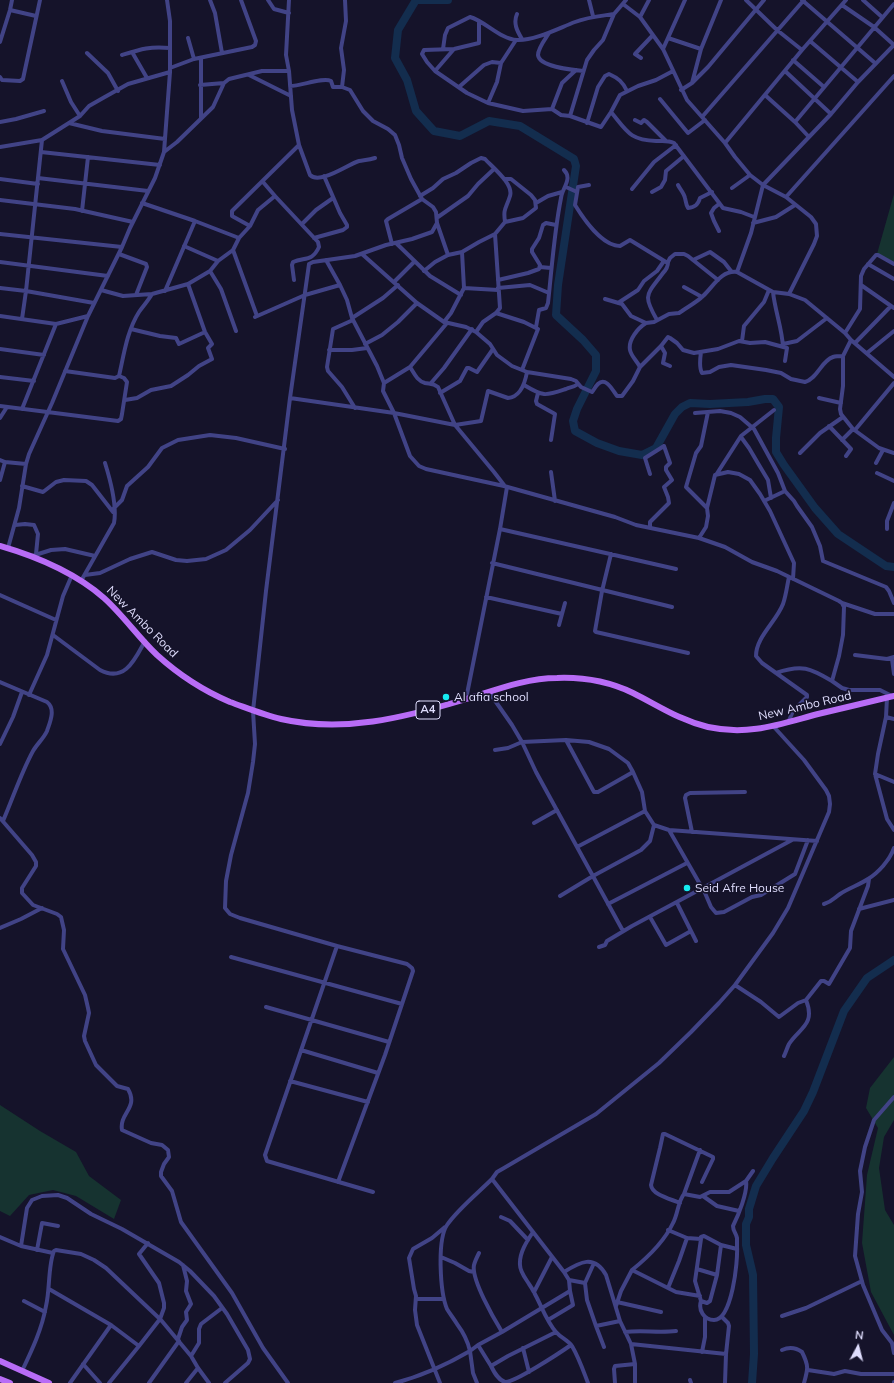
<!DOCTYPE html>
<style>
body{margin:0}
#map{position:relative;width:894px;height:1383px;overflow:hidden;background:#15132a;font-family:Mulish,sans-serif}
canvas{display:block}
.north{position:absolute;left:838px;top:1327px;width:40px;height:40px;-webkit-text-stroke:3px #15132a;paint-order:stroke;rotate:7deg;font-size:11px;font-weight:700;line-height:16px;text-align:center;color:#dfddfd}
.north::after{content:'';display:block;margin:auto;width:14px;height:18px;background:#dfddfd;clip-path:polygon(50% 0,100% 100%,50% 72%,0 100%)}
</style>
<div id="map">
<canvas width="894" height="1383"></canvas>
<div class="north">N</div>
</div>
<script>
const ctx = document.querySelector('canvas').getContext('2d');
ctx.lineJoin = 'round';
function fill(path, color) {
  ctx.fillStyle = color;
  ctx.fill(path, 'evenodd');
}
function stroke(path, color, width, dash) {
  ctx.strokeStyle = color;
  ctx.lineWidth = width;
  ctx.lineCap = dash ? 'butt' : 'round';
  ctx.setLineDash(dash || []);
  ctx.stroke(path);
}
function drawText(font, color, halo, rows, align = 'center') {
  ctx.font = font + ' Mulish,sans-serif';
  ctx.lineWidth = 3.5;
  ctx.setLineDash([]);
  ctx.textBaseline = 'middle';
  ctx.strokeStyle = halo;
  ctx.fillStyle = color;
  for (const [text, x, y, turn = 0] of rows) {
    ctx.save();
    ctx.translate(x, y);
    ctx.rotate((+turn || 0) * Math.PI / 180);
    ctx.textAlign = isNaN(turn) ? turn : align;
    if (halo) ctx.strokeText(text, 0, 0);
    ctx.fillText(text, 0, 0);
    ctx.restore();
  }
}
const green = new Path2D(`
 M894 194V265L877 254Z
 M894 1057V1120L884 1137 879 1168 885 1210 894 1225V1335L871 1292 862 1243 867 1175 878 1128 866 1108 870 1088Z
 M0 1105 40 1131 76 1152 89 1176 121 1200 114 1219 76 1196 53 1190 29 1195 10 1216 0 1211Z`);
const river = new Path2D(`
 M448 0H416L398 30 395 58 407 80 416 111 434 131 460 136 489 121 520 126 574 159 576 166 558 285 556 315 583 340 596 355V371L577 409 573 421 575 431 597 443 619 451 642 455 656 448 675 414 682 407 690 403 710 404 748 402 765 399H773L779 407 776 438V452L784 465 815 508 838 534 886 566 894 567
 M752 1383 754 1354 753 1275 746 1245V1224L749 1217V1209L756 1186 773 1158 804 1111 813 1092 844 1011 867 978 894 960`);
const street = new Path2D(`
 M210 0 215 13 222 53
 M268 0 274 9 289 13
 M589 0 593 16
 M746 0 777 30 802 50
 M802 0 875 63
 M863 0 882 17
 M623 4 640 17 663 49 687 100 725 143 735 157 750 175 763 185 786 197 811 217 816 224 817 236 814 244 789 294 805 300 845 333 851 340 894 377
 M842 5 874 27 894 45
 M10 10 36 16
 M517 14C513 23 517 31 522 39
 M640 17 649 0
 M479 21V43L454 49 424 50 422 54 427 62 435 71 467 93 488 103 523 111 552 109 561 115 570 116 601 127 611 112 620 95 638 86 656 80 673 71
 M549 33C546 38 538 48 538 55 539 67 574 70 583 71
 M188 38 194 59
 M668 38 701 49
 M810 41 858 82
 M0 42 10 10 12 0
 M443 49 445 35 448 28 470 17C485 21 500 39 517 40 534 41 559 28 575 22 588 17 601 16 614 14
 M663 49 685 0
 M132 52 147 78
 M87 53 108 73 118 91
 M122 55C141 49 150 46 170 48
 M641 58 635 54 653 35
 M793 60 824 87
 M170 68 194 59 252 47 255 45 256 41 241 0
 M289 71 292 110 299 145 310 175C320 185 348 164 359 161 365 160 369 160 375 158
 M435 71 454 49
 M785 71 831 114
 M249 75 291 96
 M0 77 2 80 20 81 23 79 40 0
 M62 81 71 102 80 116
 M692 83 701 49 721 0
 M200 85 224 83
 M290 86C301 86 323 77 331 81L333 87H342
 M459 87 484 65 492 62 501 63
 M681 90 692 83 708 67 764 0
 M765 95 795 122 809 137
 M660 99 688 133 705 120
 M488 103 497 82 501 63 516 40
 M552 109 562 83 576 70
 M611 112C627 131 629 140 656 141 663 141 668 140 674 143L723 208 741 212 754 217
 M570 116 587 60 594 50 603 40 614 14 626 0
 M702 117 804 0
 M201 118V58
 M635 120 641 123 644 120 647 122 666 141
 M0 122 16 119 44 111
 M795 122 894 4
 M69 123 102 131 165 139
 M587 123 598 87 605 76 609 74C618 78 623 82 627 91
 M725 143 802 50 846 0
 M0 147 42 140 80 116 89 106 103 98 128 84 170 72
 M41 152 160 165
 M164 152 177 142 213 107 224 83 229 79 262 71H289L286 55 289 0
 M38 178 148 191
 M0 179 38 184
 M504 179H511L531 195 535 200 536 208 523 218 505 222
 M263 182 275 196 318 242 319 247C312 262 305 257 293 262L292 265 294 280
 M589 185 578 187 575 205C583 218 602 246 620 246L630 240 666 262H668L670 258 675 254H684L688 256 718 280
 M678 185C680 189 684 193 685 198 686 202 686 205 688 208 695 207 698 205 700 198L712 192
 M566 187 577 192
 M732 188 750 175
 M632 189 654 162 676 145
 M652 192 661 187 665 180 666 171 684 156
 M420 196 433 188 443 179 456 173 471 163 481 158 485 159C492 167 514 184 510 196 506 209 503 208 505 222L495 234 479 242 462 252 448 255 435 262 424 271
 M786 197 894 76
 M0 200 75 209 133 222
 M142 203 195 221 239 238
 M536 203 548 196 562 192
 M82 211 88 157
 M438 217 468 196 478 184 494 169
 M437 223 448 255
 M753 223 776 217 795 205
 M302 224 316 210 333 198
 M250 226 232 216V211L299 145
 M719 231 714 221 711 213 714 208 719 204
 M0 234 122 247
 M314 238 343 230 347 227V225L340 213 324 176
 M396 243 430 276 461 295
 M392 244 386 221 388 219 422 199
 M184 246 218 261
 M233 250 257 316
 M119 254 146 264 147 267 136 295
 M362 254 417 303 444 322 466 327 476 332 490 344 497 355 512 366 527 372 571 379 576 381 581 387 592 392C594 390 595 387 598 384 606 376 613 391 617 396H622L633 381 640 367 661 346 668 337 670 338 677 343 683 350 694 353 718 349 739 341 750 343 765 342 787 348 785 361
 M326 260 340 285 347 300 352 318 377 366 384 383
 M693 260 710 252 724 262 731 271
 M0 262 108 276
 M868 264 894 279
 M540 267 551 268
 M210 271 221 289 236 331
 M498 280 528 273 539 269 540 265 532 252V249L539 238 543 225 546 223 556 225
 M394 282 414 262
 M861 285 894 308
 M684 287 702 297
 M0 288 26 291 94 303
 M464 288 498 290
 M498 288 530 285 549 293
 M101 290 123 296 152 294 188 284 210 271 218 261 233 250 239 238 250 226 258 210 275 196
 M165 291 195 221
 M773 292C775 311 782 328 783 347
 M789 294 773 292 737 272 751 233 763 185 831 114 858 82 894 45
 M605 299 622 304 631 316 646 323 654 322 669 314 679 313 682 311C689 306 697 302 703 296 713 287 721 270 737 272
 M618 303 638 290 644 281 657 271 664 261
 M496 313 524 322 538 329 522 370
 M0 316 56 324 88 316
 M255 317 305 295 340 285
 M352 318 383 298 398 285
 M22 319 26 291 42 140
 M353 320 333 329 327 367 328 371 342 387 355 408
 M657 320C642 294 647 295 663 273 666 270 668 267 668 262
 M444 322 451 313 464 288 462 252
 M447 323 410 367 384 383 383 391 394 413 410 456 419 466 426 469 504 486 615 517 636 525 699 538 725 547 752 562 777 571 839 601 842 603 844 607 843 635 839 656 832 681 842 688 849 690H880L892 696
 M536 327 539 310 546 308 548 303C552 267 554 233 561 198 562 188 573 179 564 170
 M131 329 160 336 176 338 179 344 205 332
 M476 332 483 322 496 313 500 308 495 234
 M845 333 860 309 861 276 864 269 876 255H878L894 264
 M851 340 843 356V386L840 409 841 414 853 429 879 448 894 453
 M742 341 744 326 764 302 769 290
 M855 343 891 306
 M365 344 382 335 398 322 417 303
 M783 344 797 341 827 318
 M661 346 665 353 663 363 670 366
 M0 349 44 355
 M329 350H352L367 348
 M701 352C700 359 699 368 702 373L710 372 719 367 731 365 766 370 781 373 791 379 805 382C818 378 821 361 833 357 836 356 840 356 843 356
 M867 353 894 331
 M410 367C414 373 417 381 425 383 430 384 433 383 438 387L455 425 494 472 504 485
 M640 367C637 361 631 356 630 350 628 340 638 328 646 323
 M65 371 115 378 119 376C124 354 127 331 139 312 143 306 148 301 152 294
 M0 377 34 381
 M431 383 444 368 472 329
 M524 385C544 397 545 396 566 389 571 387 574 387 578 384
 M440 393 460 381 467 368H469L477 372 493 349
 M538 393 536 401 537 404 555 414 551 440
 M290 398 309 264 313 262 355 256 386 245 412 239 432 232 437 223 436 212 433 207 422 199 411 179 402 158 399 145 395 135 388 129 373 121 363 111 350 90 342 87 344 70 341 48 346 21 345 0
 M819 398 841 403
 M125 400 137 398 151 390 171 386 188 375 199 366 212 359 208 348 212 344 205 332 188 284
 M0 406 118 421 121 419 122 414 127 382 124 378 119 376
 M22 409 56 324
 M695 413 720 411 731 413 740 417 754 429 778 473 785 491 794 501 797 506 812 527 820 546 823 561 886 587 889 591 894 603
 M0 418 7 407
 M829 426 851 449 846 456
 M855 430 894 383
 M741 437 749 448 759 465 768 480 771 498
 M842 440 853 429
 M800 453 820 433 843 417
 M0 460 5 462 26 464
 M876 463 883 450
 M551 472 555 501
 M877 473 894 481
 M716 475 741 436 774 410
 M0 480 5 462
 M22 486 43 492 56 482 64 480 86 481 92 485 113 512
 M764 501 785 491
 M114 508 122 500 127 486 148 467 162 448 178 440 210 435 236 438 285 449
 M707 508 686 487 696 453 701 446 708 412
 M15 525 25 524 34 525 38 534 36 554
 M650 528V522L669 503 668 497 664 487 672 480 666 470V467L670 463 664 446 645 458 650 474
 M500 529 676 569
 M887 529V521L894 503
 M699 538 706 527 708 516 707 508 715 475 728 472 739 474 750 480 760 494 770 511 794 563 793 579
 M8 548 19 508 26 464 29 454 52 403 88 316 122 247 130 228 155 178 164 152 170 72V21L167 0
 M611 554 602 591 595 631 596 632 688 653
 M32 556 51 550 65 549 95 556
 M492 563 672 607
 M85 575 100 573 130 559 152 552 176 560 187 561 206 559 226 550 250 530 278 500
 M81 581 114 523C117 507 110 479 105 463
 M0 595 56 620
 M486 597 562 614
 M842 603 875 614H894
 M559 625 565 603
 M53 635 100 670C125 683 135 659 145 641
 M855 655 887 659 894 657
 M892 659 894 674
 M776 673C802 664 810 668 832 681
 M0 682 47 702C56 709 50 722 47 731 44 738 37 744 33 751 21 773 13 798 3 821
 M489 692 512 725 522 742 536 772 623 931
 M29 695 47 655 63 596 72 575
 M887 698 886 717 878 754 875 774 887 819 894 830
 M466 699 500 529 507 487
 M886 717 894 719
 M788 723 793 711 807 697V695L762 663 756 656C756 637 776 622 783 604 786 596 787 586 789 577
 M566 740 594 792H598L633 772
 M0 744 13 717 22 692
 M495 750 508 748 522 742 566 740 589 742 609 749 628 763 633 772 642 792 645 811 654 825 669 830 817 841
 M875 774 894 782
 M0 818 32 855 36 862V866L22 888V893L33 905 57 914 61 917 64 930 63 949 85 995 88 1008 89 1013 84 1036 85 1041 96 1065 117 1086 128 1089C139 1108 119 1113 122 1130L151 1143 162 1145 168 1150 169 1157 164 1164 161 1172V1176L172 1191 181 1222 232 1293 263 1348 288 1383
 M534 823 557 810
 M669 830 705 893 711 907 716 913 724 912 752 897 761 895 795 874 808 840
 M692 832 685 798 686 795 690 793 745 792
 M577 847 645 811
 M560 896 593 876 641 850 650 841 654 825
 M677 903 696 941
 M608 904 687 863
 M824 904C832 902 834 898 840 894 849 888 859 885 868 879 878 873 890 860 894 848
 M859 909 894 900
 M650 917 666 945 691 931
 M0 928 21 919 42 908
 M337 946 407 964 412 968 413 971 385 1055 338 1182
 M599 947 605 945 607 941 632 926 792 840
 M231 957 402 1004
 M735 985 761 1002 779 1017 798 1003 806 1000 821 981H824L829 984 850 948 851 931 868 886 869 879
 M266 1007 389 1042
 M301 1050 378 1073
 M784 1056C786 1052 787 1048 789 1044 799 1028 816 1025 806 1000
 M290 1081 368 1102
 M894 1097 874 1120 865 1147 860 1171 862 1192 858 1214 855 1256 863 1285 882 1330 892 1343 894 1353
 M373 1192 267 1161 265 1155 337 946 240 918 230 914 225 908 226 881 231 855 248 793 253 762 255 744 253 711 266 591 290 398 394 413 455 425 481 421 488 391 508 398C521 397 525 383 527 372
 M684 1194 700 1150
 M703 1196 717 1206 739 1211
 M680 1203C671 1199 652 1195 651 1185L660 1148 663 1134H665L713 1157V1159L702 1182
 M501 1217 510 1221 528 1240
 M668 1230 687 1238 701 1239V1237L704 1236 721 1245 737 1249
 M533 1232C527 1241 519 1253 520 1265 520 1272 526 1279 529 1284 539 1298 545 1320 556 1332 561 1338 568 1340 572 1346 579 1358 583 1370 588 1383
 M0 1237 21 1246 27 1208 32 1200 42 1196 58 1195 67 1198 91 1214 122 1229 179 1262 190 1271 214 1296 227 1314 248 1350 250 1359 248 1363 225 1383
 M701 1239 695 1281 701 1301 707 1303 710 1301 717 1275
 M21 1246 53 1253
 M37 1250 42 1223 58 1226
 M479 1253C477 1257 475 1261 474 1265 471 1279 494 1319 502 1332L478 1345 491 1366 508 1356 556 1332
 M441 1257 455 1263 469 1271 474 1272
 M697 1269 717 1275 721 1245
 M632 1270C647 1258 665 1240 673 1223 678 1214 678 1201 684 1194L700 1197 710 1192H729L746 1181 753 1171
 M564 1272C580 1262 594 1254 606 1275L620 1321 631 1344 635 1364V1383
 M569 1280 585 1283 587 1300 596 1326 620 1321
 M585 1283 594 1263
 M668 1288 679 1261 687 1238
 M49 1289 111 1325 139 1346 109 1383
 M534 1292 552 1257
 M416 1299H444
 M24 1301 45 1312
 M701 1301C698 1310 704 1320 714 1320 732 1320 738 1261 737 1247 737 1244 737 1240 737 1238 736 1233 733 1231 733 1226 738 1216 748 1192 746 1181
 M617 1302 661 1312
 M616 1306 621 1291 632 1270 676 1292 700 1296
 M782 1316 806 1308 862 1281
 M722 1317 728 1323 729 1326 726 1354
 M548 1320 573 1305 570 1291
 M596 1326 604 1347
 M502 1332 570 1291 569 1280 564 1272 492 1179 497 1172 504 1168 596 1114 659 1063 691 1032 719 1003 735 985 773 933 788 908 829 812 830 804 829 796 826 790 804 760 774 727
 M625 1332C642 1330 659 1333 676 1331
 M178 1339 182 1327 187 1320 186 1312 191 1304 186 1291 187 1281 183 1265
 M631 1344 726 1354 725 1383
 M478 1345 470 1351C468 1342 463 1332 457 1324 454 1319 450 1314 447 1309 440 1292 437 1240 447 1225 457 1210 479 1192 492 1179
 M139 1346 160 1319 164 1308V1303L159 1283 139 1254 148 1243
 M523 1348 529 1372
 M782 1350C789 1347 795 1347 802 1352 809 1366 808 1369 804 1383
 M702 1352 705 1337V1318
 M191 1356 199 1343V1329L201 1324 222 1308
 M83 1364 100 1383
 M491 1366C494 1372 498 1380 505 1382 514 1383 561 1352 571 1345
 M808 1370 834 1374 845 1371 861 1374H894
 M22 1371C32 1350 42 1329 46 1306 50 1290 48 1265 54 1251L56 1250 81 1254 94 1260 106 1268 161 1320 191 1356 198 1368 209 1383
 M690 1380 691 1383
 M70 1383 111 1325
 M149 1383 179 1341
 M186 1383 198 1368
 M395 1383C422 1376 446 1365 470 1351L473 1373 477 1383
 M440 1383 417 1325 415 1310 416 1296 414 1289 409 1258 413 1249 432 1238 445 1227
 M615 1383 614 1369 615 1366 635 1364
 M894 1383V1382`);
const primary = new Path2D(`
 M0 546C38 557 74 572 104 598 123 615 138 637 157 655 178 674 204 691 230 702 247 708 264 715 281 719 343 733 403 718 463 700 493 691 525 678 557 678 583 677 610 682 633 693 659 706 679 720 708 727 749 736 780 724 818 714 843 708 869 702 894 696
 M0 1361 49 1383
 M0 1379 10 1383`);
const markers = [
 [446,697,4,"#16ebf0"],
 [687,888,4,"#16ebf0"]
];
const shields = [
 [428,710,24]
];
const shieldNames = [
 ["A4",428,710]
];
const streetNames = [
 ["New Ambo Road",142,622,45],
 ["New Ambo Road",805,706,-13]
];
const poiNames = [
 ["Al afia school",454,697],
 ["Seid Afre House",695,888]
];
fill(green, '#163330');
stroke(river, '#132d4e', 8);
stroke(street, '#414386', 4);
stroke(primary, '#b86cf6', 6);
for (const [x, y, r, color] of markers) {
  const dot = new Path2D();
  dot.arc(x, y, r, 0, 2 * Math.PI);
  ctx.fillStyle = color;
  ctx.fill(dot);
  stroke(dot, '#15132a', 1.5);
}
for (const [x, y, w] of shields) {
  const box = new Path2D();
  box.roundRect(x - w / 2, y - 9, w, 18, 3);
  ctx.fillStyle = '#15132a';
  ctx.fill(box);
  stroke(box, '#dfddfd', 1);
}
drawText('bold 11px', '#dfddfd', null, shieldNames);
drawText('12px', '#dfddfd', '#15132a', streetNames);
drawText('12px', '#dfddfd', '#15132a', poiNames, 'left');
</script>
